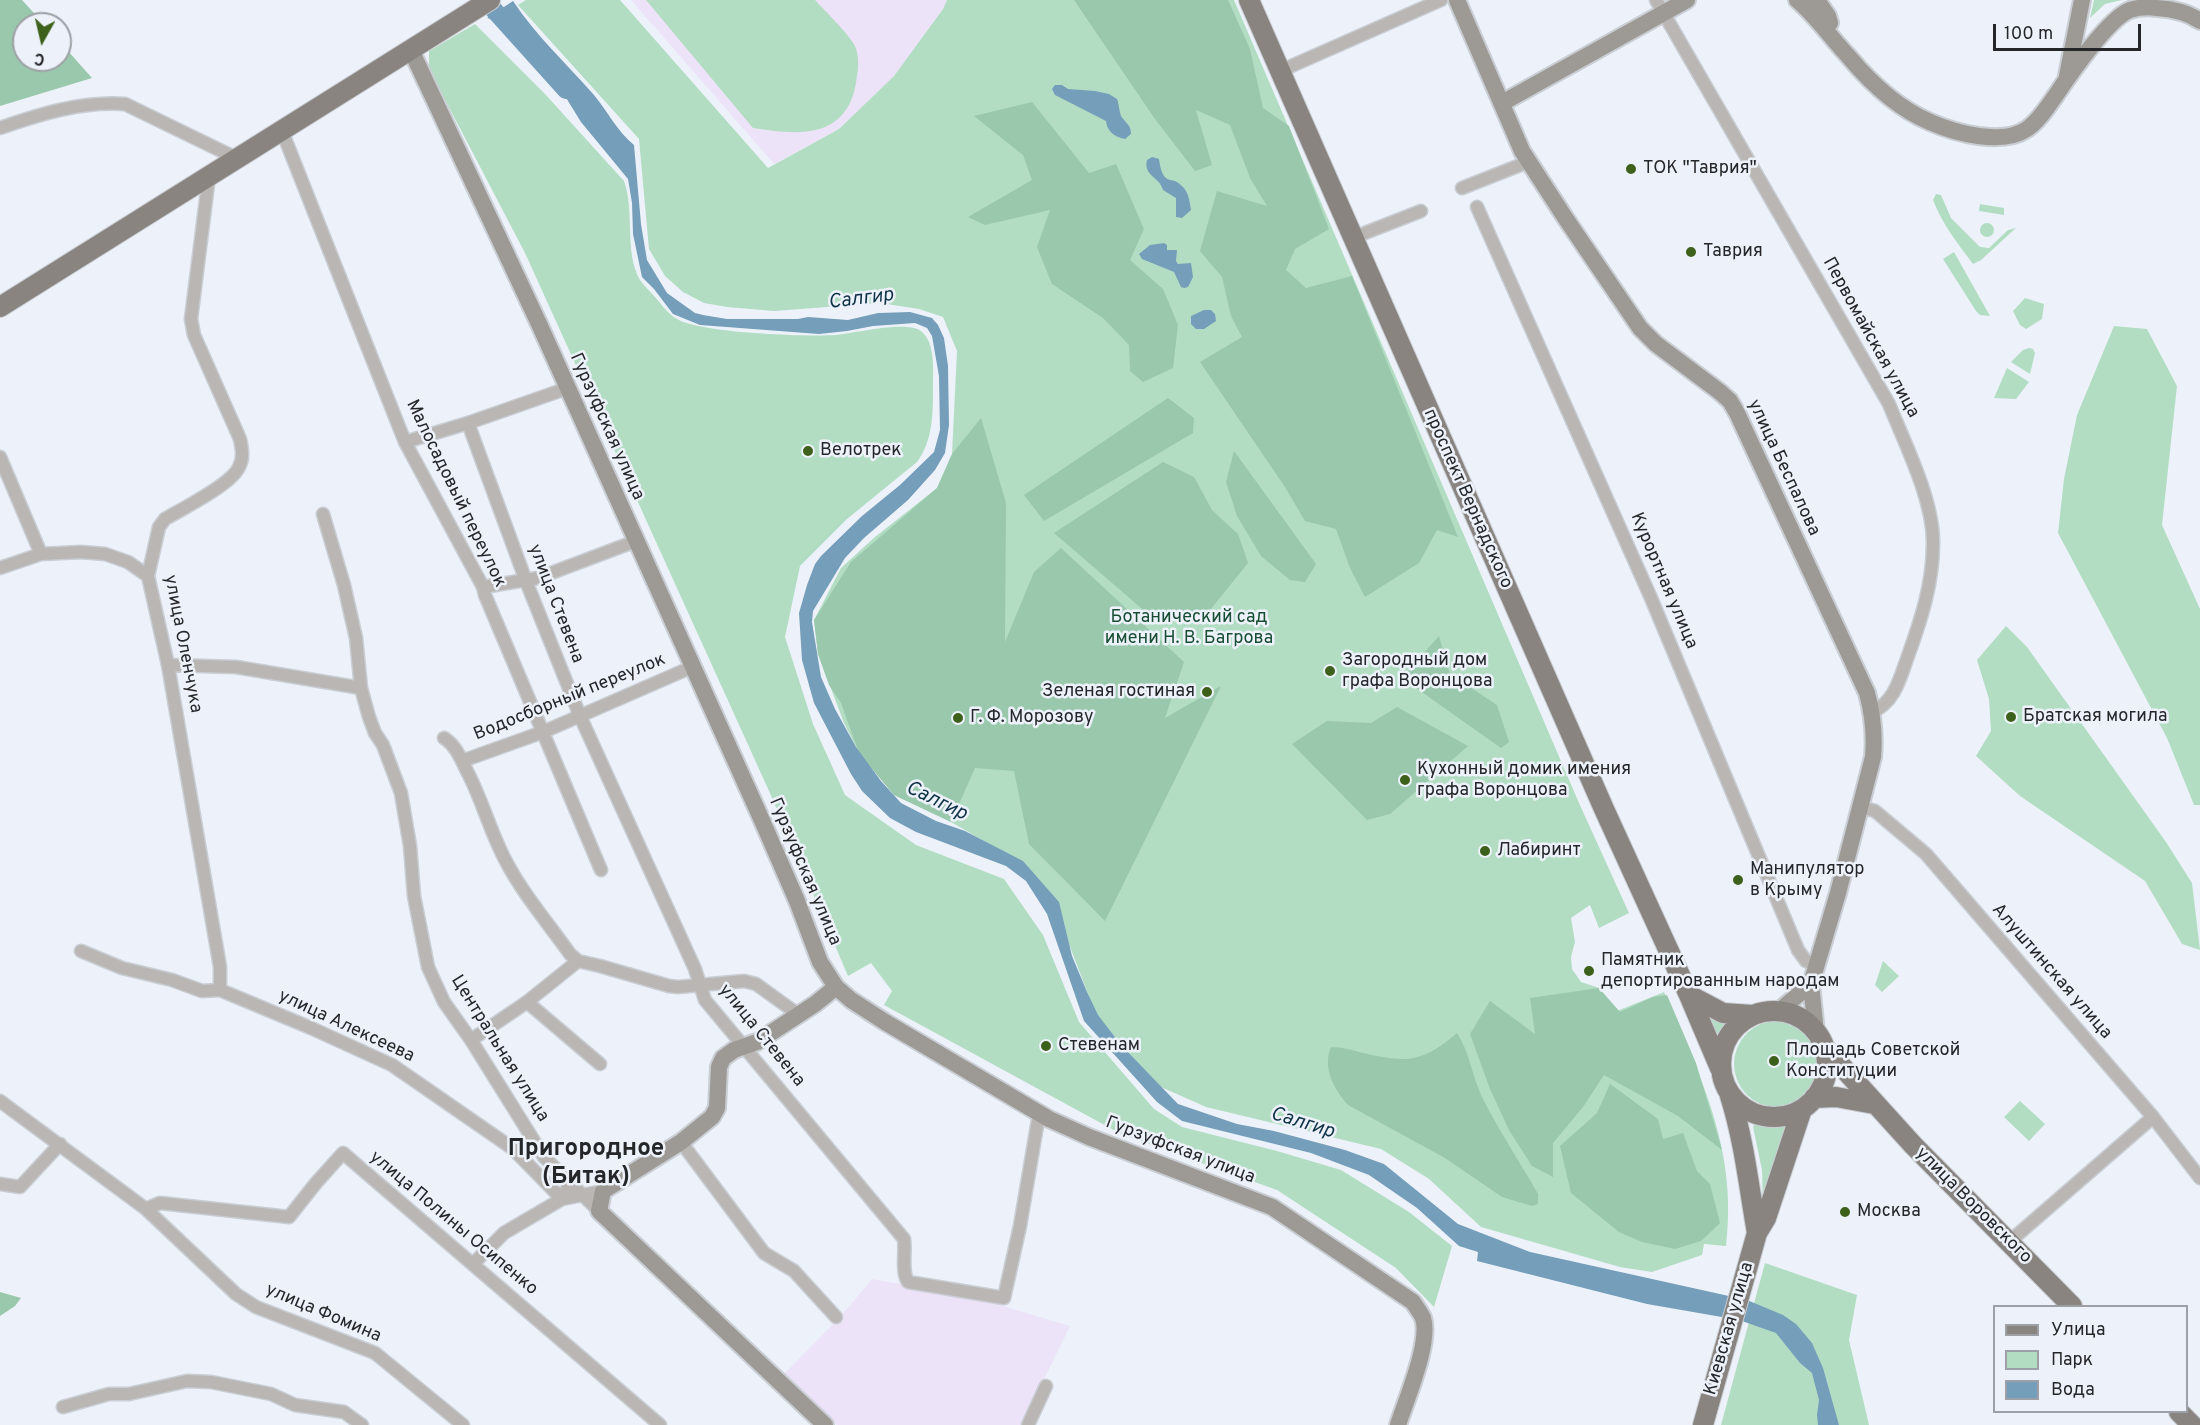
<!DOCTYPE html>
<meta charset="utf-8">
<style>
body{margin:0}
#map{position:relative;width:2200px;height:1425px;overflow:hidden;background:#edf2fa;font-family:Overpass,sans-serif}
canvas{display:block}
.legend{position:absolute;left:1993px;top:1305px;width:195px;height:108px;box-sizing:border-box;background:#edf2fa;border:2px solid #9da0a6;margin:0;padding:8px 10px;list-style:none;font-size:18px;color:#242629}
.legend li{display:flex;align-items:center;gap:12px;height:30px}
.legend b{width:30px;border:2px solid #9da0a6}
.north{position:absolute;left:12px;top:12px;width:60px;height:60px;box-sizing:border-box;background:#edf2fa;border:2px solid #9da0a6;border-radius:50%;rotate:188deg;font-size:16px;font-weight:700;line-height:24px;text-align:center;color:#242629}
.north::after{content:'';display:block;margin:auto;width:21px;height:27px;background:#3d611a;clip-path:polygon(50% 0,100% 100%,50% 72%,0 100%)}
.scale{position:absolute;left:1993px;top:24px;width:148px;height:27px;box-sizing:border-box;border:3px solid #242629;border-top:0;padding-left:8px;font-size:18px;line-height:21px;white-space:nowrap;color:#242629;-webkit-text-stroke:4px #edf2fa;paint-order:stroke}
</style>
<div id="map">
<canvas width="2200" height="1425"></canvas>
<ul class="legend">
<li><b style="height:8px;background:#89847f"></b>Улица</li>
<li><b style="height:16px;background:#b2ddc3"></b>Парк</li>
<li><b style="height:16px;background:#759eba"></b>Вода</li>
</ul>
<div class="north">С</div>
<div class="scale">100 m</div>
</div>
<script>
const ctx = document.querySelector('canvas').getContext('2d');
ctx.lineJoin = 'round';
function fill(path, color) {
  ctx.fillStyle = color;
  ctx.fill(path, 'evenodd');
}
function stroke(path, color, width, dash) {
  ctx.strokeStyle = color;
  ctx.lineWidth = width;
  ctx.lineCap = dash ? 'butt' : 'round';
  ctx.setLineDash(dash || []);
  ctx.stroke(path);
}
function drawText(font, color, halo, rows, align = 'center') {
  ctx.font = font + ' Overpass,sans-serif';
  ctx.lineWidth = 5;
  ctx.setLineDash([]);
  ctx.textBaseline = 'middle';
  ctx.strokeStyle = halo;
  ctx.fillStyle = color;
  for (const [text, x, y, turn = 0] of rows) {
    ctx.save();
    ctx.translate(x, y);
    ctx.rotate((+turn || 0) * Math.PI / 180);
    ctx.textAlign = isNaN(turn) ? turn : align;
    if (halo) ctx.strokeText(text, 0, 0);
    ctx.fillText(text, 0, 0);
    ctx.restore();
  }
}
const education = new Path2D(`
 M631 0H947L943 9 894 76 839 129 774 164Z
 M872 1279 973 1297 1070 1326 1022 1425H837L784 1374 840 1317Z`);
const green = new Path2D(`
 M526 0H620L768 168 839 129 894 76 943 9 947 0H1234L1579 803 1629 913 1599 928 1590 905 1571 918 1575 942 1571 957 1572 969 1581 982 1599 988 1617 1011 1664 992C1701 1077 1738 1151 1726 1246L1704 1244 1702 1255 1652 1272 1620 1267 1481 1227 1429 1179 1381 1149 1206 1107 1161 1087 1119 1047 1095 1013 1069 944 1022 863 951 822 894 795 859 753 844 723 818 654 814 620 841 568 875 537 937 488 952 454 957 351 943 317 919 309 880 303 774 311 727 307 704 303 683 292 665 276 649 249 639 139 518 5Z
 M646 0H815C826 12 848 33 855 46 860 58 858 70 856 83 846 140 798 135 753 128Z
 M2094 0H2122L2105 4 2090 18Z
 M475 24 545 94 624 181C635 211 624 252 640 280 644 286 650 291 655 297 662 305 668 314 677 319 700 333 806 337 836 335 854 333 907 320 921 331 936 343 933 371 933 388 933 413 933 441 917 462L847 519 800 566 785 637 813 724 845 795 916 845 1004 879 1043 935 1079 1022 1154 1109 1182 1127 1277 1151 1341 1170 1409 1212 1452 1246 1434 1307 1396 1268 1277 1190 1121 1134 884 1005 892 991 871 963 848 976 769 791 525 253 429 69V51Z
 M1936 194 1941 195 1951 218 1980 247 1989 248 2008 230 2016 228 1981 260 1973 264C1958 244 1942 224 1933 200Z
 M1980 204 2004 208V215L1979 211Z
 M1980 230a7 7 0 1 1 14 0a7 7 0 1 1-14 0Z
 M1954 252 1990 316 1980 315 1976 311 1943 259Z
 M2025 298 2044 304 2042 319 2026 329 2020 325 2013 311Z
 M2114 326 2147 329 2177 386 2162 525 2200 609V805H2194L2167 738 2058 533 2064 479 2077 415Z
 M2029 348 2033 349 2035 353 2030 374 2011 362 2023 350Z
 M2007 368 2029 382 2016 399 1994 398Z
 M2006 626 2027 647 2166 842 2192 883 2200 950 2182 944 2145 881 2020 796 1976 756 1991 731 1989 699 1977 660Z
 M1883 961 1899 976 1882 992 1875 985Z
 M1709 1018 1732 1023 1720 1041Z
 M1734 1064a43 43 0 1 1 86 0a43 43 0 1 1-86 0Z
 M2020 1101 2045 1124 2029 1141 2004 1117Z
 M1758 1119 1788 1123 1763 1206 1762 1170 1753 1127Z
 M1765 1263 1857 1295 1849 1340 1869 1425H1721Z`);
const forest = new Path2D(`
 M0 0H22L44 24H24V60H60V42L92 78 0 106Z
 M1074 0H1228L1250 49 1263 108 1289 126 1329 229 1295 249 1286 270 1306 288 1352 276 1458 537 1437 530 1419 563 1365 597 1350 568 1336 529 1305 521 1285 487 1200 362 1242 337 1231 316 1222 277 1200 251 1217 191 1267 206 1250 178 1230 125 1196 110 1212 165 1195 171 1155 119Z
 M1032 102 1089 173 1116 164 1144 229 1130 260 1163 289 1178 325 1173 368 1143 382 1130 371 1129 345 1103 318 1052 284 1037 247 1050 210 985 225 968 217 1032 180 1023 155 974 116Z
 M1168 398 1194 418 1193 433 1044 521 1024 495Z
 M981 418 1006 503 1005 642 1034 572 1061 548 1184 662 1165 718 1221 686 1105 921 1029 844 1014 771 975 768 951 822 894 795 859 753 841 703 829 685 818 654 814 620 851 562 937 488 952 454Z
 M1234 451 1316 564 1305 582 1290 580 1261 556 1237 516 1226 482Z
 M1163 462 1194 477 1212 510 1238 534 1248 563 1206 615 1155 620 1054 533Z
 M1439 636 1450 674 1497 705 1509 742 1501 748 1402 678Z
 M1397 707 1468 746 1390 814 1367 820 1292 744 1327 721 1371 723Z
 M1599 988 1620 1012 1653 997 1667 995 1696 1063 1722 1150 1678 1116 1604 1075 1583 1107 1553 1143V1177L1532 1166 1509 1130 1490 1089 1470 1034 1490 1001 1535 1034 1530 998Z
 M1457 1033C1470 1053 1472 1076 1482 1097 1499 1131 1520 1162 1538 1194V1204L1532 1206 1502 1197 1445 1158 1348 1105C1334 1089 1322 1068 1331 1047 1342 1047 1352 1050 1363 1053 1407 1063 1422 1063 1457 1033Z
 M1610 1084 1658 1119 1663 1139 1683 1133 1697 1171 1710 1184 1720 1223 1701 1241 1675 1249 1642 1242 1619 1232 1571 1193 1560 1146 1597 1113Z
 M0 1292 21 1298 15 1306 0 1316Z`);
const water = new Path2D(`
 M513 1C536 36 567 64 594 95 608 112 617 131 634 145L641 224 647 260 667 293 695 313 703 315 727 319H798L808 317 848 320 878 313 910 312 932 318 938 325 944 338 948 366 949 425 945 453 935 470 908 500 864 538 845 558 813 611 812 622 821 677 835 709 856 747 881 781 901 803 936 821 965 831 1023 861 1059 902 1072 956 1087 992 1098 1015 1121 1045 1178 1104 1237 1124 1274 1131 1345 1150 1384 1164 1458 1224 1530 1252 1747 1300 1783 1315 1796 1324 1812 1343 1823 1368 1839 1425H1818L1817 1415 1819 1400 1812 1373 1800 1363 1776 1333 1739 1320 1647 1304 1477 1261 1478 1252 1459 1246 1417 1208 1369 1175 1311 1153 1182 1121 1157 1102 1084 1021 1047 914 1026 881 1006 866 916 832 890 818 862 791 851 774 814 703 802 660 799 613 807 585 815 564 821 556 862 516 900 485 934 452 940 430 939 376 932 336 927 328 915 323 873 326 847 331 819 334 700 325 673 314 654 289 642 277 633 234 632 203 628 179 581 122 534 46 505 23 487 18Z
 M1055 85H1062L1068 89 1095 91 1109 94 1117 99C1119 104 1119 111 1121 116 1125 123 1131 124 1131 134L1125 139C1114 137 1107 131 1106 121L1055 95 1052 89Z
 M1152 157 1159 159C1160 165 1161 174 1166 178 1168 180 1172 180 1175 181 1188 188 1189 197 1191 210L1182 218 1176 217V198L1163 190C1160 177 1143 176 1147 160Z
 M1164 243 1167 245V250H1177L1176 261 1178 264 1191 263 1193 277 1188 287 1184 288 1181 287 1174 272 1142 259 1139 254 1150 245Z
 M1204 310H1211L1215 314 1216 321 1204 329H1196L1191 324V316Z`);
const river = new Path2D(`
 M485 0 566 90`);
const street = new Path2D(`
 M1656 0 1889 404C1905 444 1934 501 1933 544 1933 583 1921 620 1908 656 1900 678 1895 702 1872 712
 M1280 71 1441 0
 M0 128C40 114 82 101 125 104L238 159
 M282 131 405 442 483 587 485 595 601 870
 M209 176 191 319 194 335 240 439C242 449 244 458 239 467 232 484 182 509 165 519L159 527 148 576 168 665 220 967V990
 M1462 188 1528 162
 M1477 207 1651 598 1798 950 1806 961 1817 965
 M1352 238 1421 211
 M468 423 526 581 580 716 695 969 705 1000 904 1239C906 1253 901 1271 908 1282L1004 1298 1020 1226 1039 1114
 M405 442 468 423 568 388
 M0 457 41 554
 M323 514 344 585 356 638 361 688 369 717 375 733 383 745 401 793 410 846 414 896 428 967 444 1002 471 1040 544 1157 599 1211
 M0 568 41 554 81 552 105 554 128 562 148 576
 M483 587 538 578 636 541
 M168 665 236 667 361 688
 M444 738C457 746 462 762 469 775 481 799 488 823 499 847 516 886 546 920 570 954L578 961 600 966 669 986 678 987 744 981 756 984 799 1015
 M462 761 543 732 692 667
 M1861 807 1875 811 1926 854 2153 1117 2200 1178
 M81 951 122 968 172 980 202 991 220 990 311 1028 392 1065 512 1148 562 1199 570 1183
 M527 1002 578 961
 M471 1040 527 1002 600 1064
 M0 1101 146 1209 160 1203 289 1217 316 1183 343 1153 660 1425
 M681 1142 764 1253 794 1271 836 1317
 M0 1184 20 1187 60 1144
 M146 1209 236 1294 256 1307 375 1353 463 1425
 M2009 1242 2153 1117
 M473 1264 504 1233 562 1199 603 1191
 M63 1407 109 1394H129L187 1381 211 1382 271 1394 295 1405 344 1412 362 1425
 M1028 1425 1046 1386`);
const secondary = new Path2D(`
 M1457 0 1522 151 1564 216 1640 328 1656 344 1720 392 1730 401 1737 413 1867 693C1873 715 1875 735 1873 757L1838 893 1811 984 1816 1032
 M1797 0C1817 17 1831 38 1849 57 1870 82 1899 109 1930 122 1955 133 2002 146 2027 129 2039 121 2048 106 2056 95 2070 74 2109 18 2130 10 2139 7 2149 7 2157 8 2173 9 2187 12 2200 21
 M1817 0 1828 16 1830 23
 M411 50 540 326 764 825 797 901 820 962 836 987 851 1000 885 1022 1049 1119 1089 1137 1272 1207 1413 1302C1416 1307 1421 1313 1423 1318 1431 1342 1406 1400 1398 1425
 M2067 76 2082 0
 M1502 103 1687 0
 M1779 1011 1811 984
 M825 1425 599 1211 603 1191 681 1142 712 1117 717 1108 719 1067 723 1058 734 1050 757 1042 815 1004 836 987`);
const primary = new Path2D(`
 M1249 0 1604 809 1689 995 1720 1068
 M0 307 490 0
 M1689 995 1723 1013 1752 1015
 M1721 1064a53 53 0 1 1 106 0a53 53 0 1 1-106 0Z
 M1826 1049 1913 1145 2072 1306
 M1730 1096C1744 1140 1749 1187 1757 1233
 M1814 1098 1836 1097 1874 1104
 M2179 1412 2192 1425
 M1703 1425 1757 1233 1766 1218 1801 1112`);
const markers = [
 [1631,169,6,"#3d611a"],
 [1691,252,6,"#3d611a"],
 [808,451,6,"#3d611a"],
 [1330,671,6,"#3d611a"],
 [1207,692,6,"#3d611a"],
 [2011,717,6,"#3d611a"],
 [958,718,6,"#3d611a"],
 [1405,780,6,"#3d611a"],
 [1485,851,6,"#3d611a"],
 [1738,880,6,"#3d611a"],
 [1589,971,6,"#3d611a"],
 [1046,1046,6,"#3d611a"],
 [1774,1061,6,"#3d611a"],
 [1845,1212,6,"#3d611a"]
];
const poiNames = [
 ["ТОК \"Таврия\"",1643,169],
 ["Таврия",1703,252],
 ["Велотрек",820,451],
 ["Загородный дом",1342,661],
 ["графа Воронцова",1342,682],
 ["Зеленая гостиная",1195,692,"right"],
 ["Братская могила",2023,717],
 ["Г. Ф. Морозову",970,718],
 ["Кухонный домик имения",1417,770],
 ["графа Воронцова",1417,791],
 ["Лабиринт",1497,851],
 ["Манипулятор",1750,870],
 ["в Крыму",1750,891],
 ["Памятник",1601,961],
 ["депортированным народам",1601,982],
 ["Стевенам",1058,1046],
 ["Площадь Советской",1786,1051],
 ["Конституции",1786,1072],
 ["Москва",1857,1212]
];
const streetNames = [
 ["Первомайская улица",1870,338,61],
 ["Гурзуфская улица",606,427,66],
 ["улица Беспалова",1783,468,65],
 ["Малосадовый переулок",455,494,64],
 ["проспект Вернадского",1467,499,66],
 ["Курортная улица",1663,581,67],
 ["улица Стевена",555,604,69],
 ["улица Оленчука",182,644,79],
 ["Водосборный переулок",570,698,-22],
 ["Гурзуфская улица",804,872,67],
 ["Алуштинская улица",2051,972,49],
 ["улица Алексеева",346,1027,25],
 ["улица Стевена",761,1036,51],
 ["Центральная улица",499,1049,58],
 ["Гурзуфская улица",1180,1151,21],
 ["улица Воровского",1973,1206,45],
 ["улица Полины Осипенко",453,1224,40],
 ["улица Фомина",323,1314,23],
 ["Киевская улица",1730,1329,-74]
];
const parkNames = [
 ["Ботанический сад",1189,618],
 ["имени Н. В. Багрова",1189,639]
];
const waterNames = [
 ["Салгир",861,300,-7],
 ["Салгир",936,802,26],
 ["Салгир",1302,1124,17]
];
const districtNames = [
 ["Пригородное",586,1150],
 ["(Битак)",586,1178]
];
fill(education, '#ede3f8');
fill(green, '#b2ddc3');
fill(forest, '#9ac8ac');
fill(water, '#759eba');
stroke(river, '#759eba', 18);
stroke(street, '#c9cdd4', 15);
stroke(secondary, '#c9cdd4', 20);
stroke(primary, '#c9cdd4', 22);
stroke(street, '#b9b6b3', 12);
stroke(secondary, '#9d9994', 16);
stroke(primary, '#89847f', 20);
for (const [x, y, r, color] of markers) {
  const dot = new Path2D();
  dot.arc(x, y, r, 0, 2 * Math.PI);
  ctx.fillStyle = color;
  ctx.fill(dot);
  stroke(dot, '#edf2fa', 2);
}
drawText('18px', '#242629', '#edf2fa', poiNames, 'left');
drawText('18px', '#242629', '#edf2fa', streetNames);
drawText('18px', '#174d32', '#edf2fa', parkNames);
drawText('italic 20px', '#0f3247', '#edf2fa', waterNames);
drawText('bold 24px', '#242629', '#edf2fa', districtNames);
</script>
